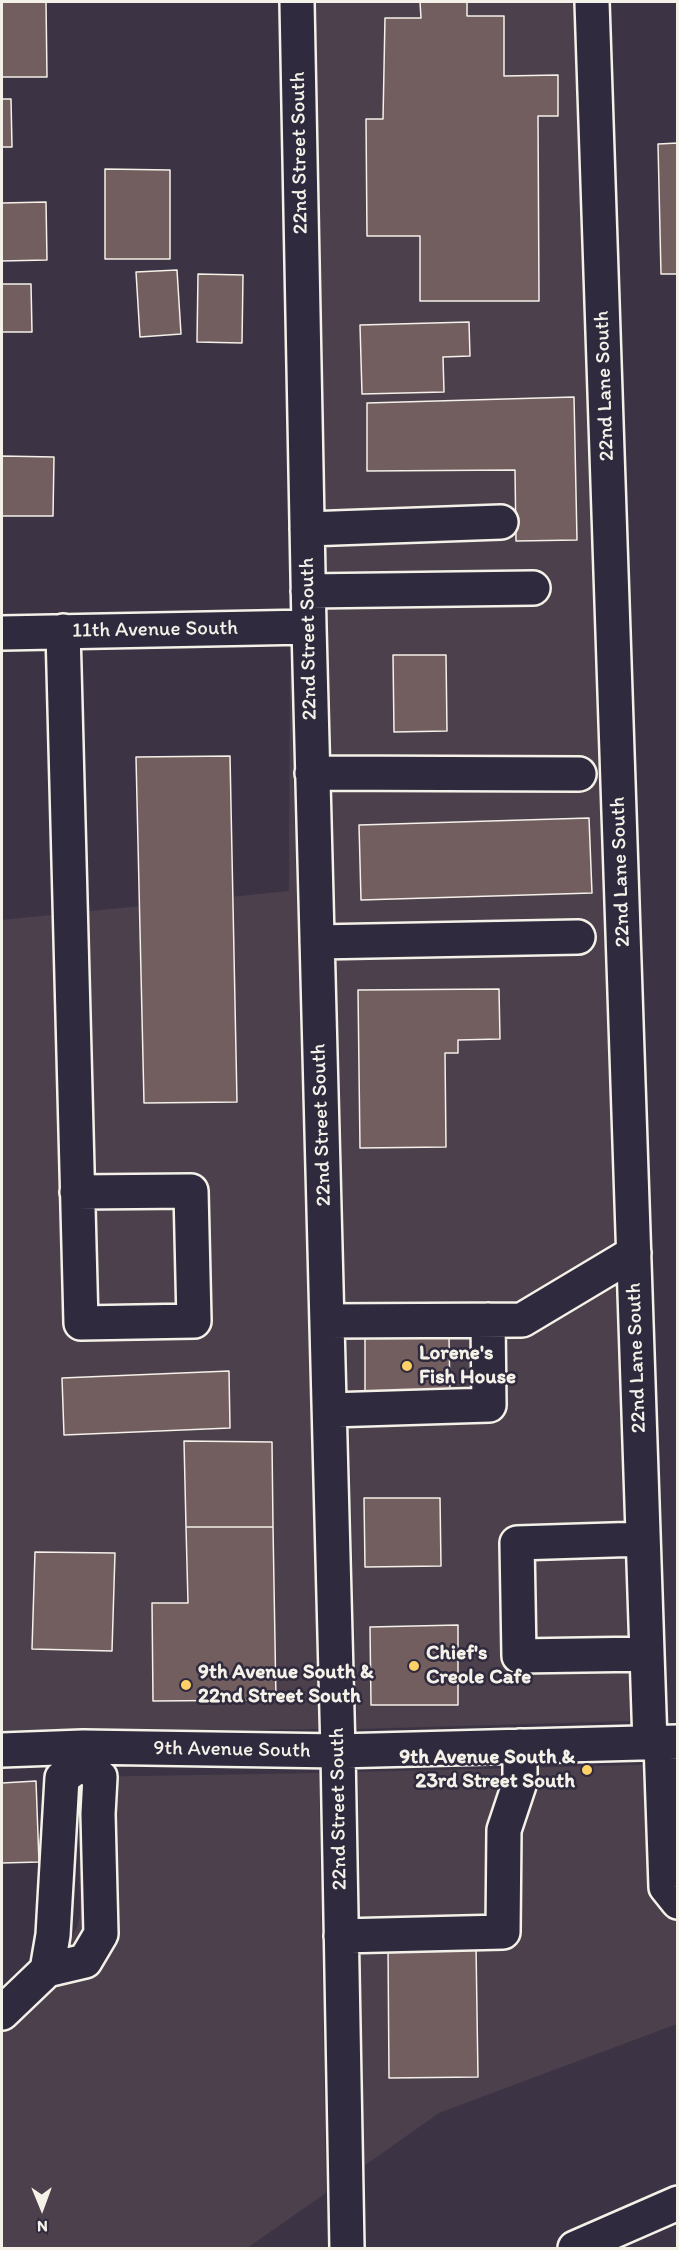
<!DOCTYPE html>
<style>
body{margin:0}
#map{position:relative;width:679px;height:2250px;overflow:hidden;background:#3c3444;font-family:Itim,sans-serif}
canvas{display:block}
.frame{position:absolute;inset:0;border:3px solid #f4f1e8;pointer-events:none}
.north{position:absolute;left:12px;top:2178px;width:60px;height:60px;-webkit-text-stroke:4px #2f2a3d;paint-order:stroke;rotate:179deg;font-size:16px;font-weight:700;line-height:24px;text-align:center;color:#f4f1e8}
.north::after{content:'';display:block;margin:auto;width:21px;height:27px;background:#f4f1e8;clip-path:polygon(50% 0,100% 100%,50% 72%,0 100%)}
</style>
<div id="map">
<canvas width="679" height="2250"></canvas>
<div class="frame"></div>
<div class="north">N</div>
</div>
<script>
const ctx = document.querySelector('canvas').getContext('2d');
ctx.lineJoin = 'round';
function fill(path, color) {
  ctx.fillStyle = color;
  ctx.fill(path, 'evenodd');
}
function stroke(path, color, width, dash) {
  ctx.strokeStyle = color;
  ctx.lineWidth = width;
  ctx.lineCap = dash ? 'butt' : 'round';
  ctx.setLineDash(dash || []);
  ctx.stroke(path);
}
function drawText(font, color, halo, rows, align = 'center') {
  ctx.font = font + ' Itim,sans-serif';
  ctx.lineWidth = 5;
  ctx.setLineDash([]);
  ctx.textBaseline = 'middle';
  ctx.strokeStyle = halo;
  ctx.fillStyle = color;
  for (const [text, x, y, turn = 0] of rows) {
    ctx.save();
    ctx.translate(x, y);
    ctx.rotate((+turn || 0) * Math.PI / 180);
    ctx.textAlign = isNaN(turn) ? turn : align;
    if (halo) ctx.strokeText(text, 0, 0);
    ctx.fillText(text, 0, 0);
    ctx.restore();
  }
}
const built = new Path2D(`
 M316 2H573L630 1721 357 1729 328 626Z
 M290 649 319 1729 2 1734V920L289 891Z
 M677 1764V2024L439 2113 364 2166 358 1772Z
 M319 1773 326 2193 247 2248H2V2019L22 2016 36 2006 77 1927 80 1916 78 1777Z`);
const building = new Path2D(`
 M2 2H46L47 77H2Z
 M420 2H467V16H504V76L558 75V116H538L539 301H420V236H367L366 119H383L385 18H421Z
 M2 99H11L12 147H2Z
 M678 143V274H661L658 144Z
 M105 169 170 170V259H105Z
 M46 202 47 260 2 261V203Z
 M177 270 181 334 140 337 136 272Z
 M198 274 243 275 242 343 197 342Z
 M2 284H31L32 332H2Z
 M469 322 470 356 443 357 444 392 362 394 360 325Z
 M574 397 577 540 516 541 515 470 367 471V403Z
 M2 456 54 457 53 516H2Z
 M393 655H446L447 731 394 732Z
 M230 756 237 1102 144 1103 136 757Z
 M589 818 592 893 361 900 359 825Z
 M499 989 500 1039 458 1040V1053H445L446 1147 360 1148 358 990Z
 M449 1336 450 1396 365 1397V1337Z
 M229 1371 230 1428 64 1435 62 1378Z
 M184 1441 272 1442 273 1527H186Z
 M364 1498H440L441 1566 365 1567Z
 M186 1527H273L276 1700 153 1701 152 1603H188Z
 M35 1552 115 1553 112 1651 32 1649Z
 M458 1625V1705H371L370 1627Z
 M36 1781 39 1862 2 1863V1783Z
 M476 1946 478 2077 389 2078 388 1947Z`);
const minor = new Path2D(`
 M297 2 309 627 338 1751 347 2248
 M592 2 650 1743
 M307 529 501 522
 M308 591 533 588
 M63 631 64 669 81 1323 194 1321 191 1191 77 1192
 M2 633 309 627
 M312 773 579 774
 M317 942 578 937
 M327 1321 522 1320 634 1253
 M330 1410 489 1405 488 1320
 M643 1539 517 1543 519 1656 647 1654
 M661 1743 666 1887 678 1902
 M2 1750 83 1747 338 1751 678 1742
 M341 1936 503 1932 504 1830 520 1782V1746
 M47 1970 53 1935 62 1778 82 1763
 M2 2013 47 1970 85 1961 101 1934 98 1814 100 1777 82 1763`);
const highway = new Path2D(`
 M575 2248 678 2203`);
const markers = [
 [407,1366,6,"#ffd166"],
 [414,1666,6,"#ffd166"],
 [186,1685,6,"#ffd166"],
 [587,1770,6,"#ffd166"]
];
const streetNames = [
 ["22nd Street South",300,153,-91],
 ["22nd Lane South",605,386,-92],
 ["11th Avenue South",155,630,-1],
 ["22nd Street South",309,639,-91],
 ["22nd Lane South",621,872,-92],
 ["22nd Street South",322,1125,-92],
 ["22nd Lane South",637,1358,-92],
 ["9th Avenue South",232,1750,1],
 ["22nd Street South",339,1809,-91]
];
const poiNames = [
 ["Lorene's",419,1354],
 ["Fish House",419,1378],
 ["Chief's",426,1654],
 ["Creole Cafe",426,1678],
 ["9th Avenue South &",198,1673],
 ["22nd Street South",198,1697],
 ["9th Avenue South &",575,1758,"right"],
 ["23rd Street South",575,1782,"right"]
];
fill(built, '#4c404c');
fill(building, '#725d5f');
stroke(building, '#f4f1e8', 1.5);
stroke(minor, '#f4f1e8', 38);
stroke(highway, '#f4f1e8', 38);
stroke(minor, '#2f2a3d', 33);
stroke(highway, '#2f2a3d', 33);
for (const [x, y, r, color] of markers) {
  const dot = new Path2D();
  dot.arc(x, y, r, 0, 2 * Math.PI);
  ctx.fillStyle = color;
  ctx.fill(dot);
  stroke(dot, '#2f2a3d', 2);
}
drawText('21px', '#f4f1e8', '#2f2a3d', streetNames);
drawText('bold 21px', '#f4f1e8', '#2f2a3d', poiNames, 'left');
</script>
